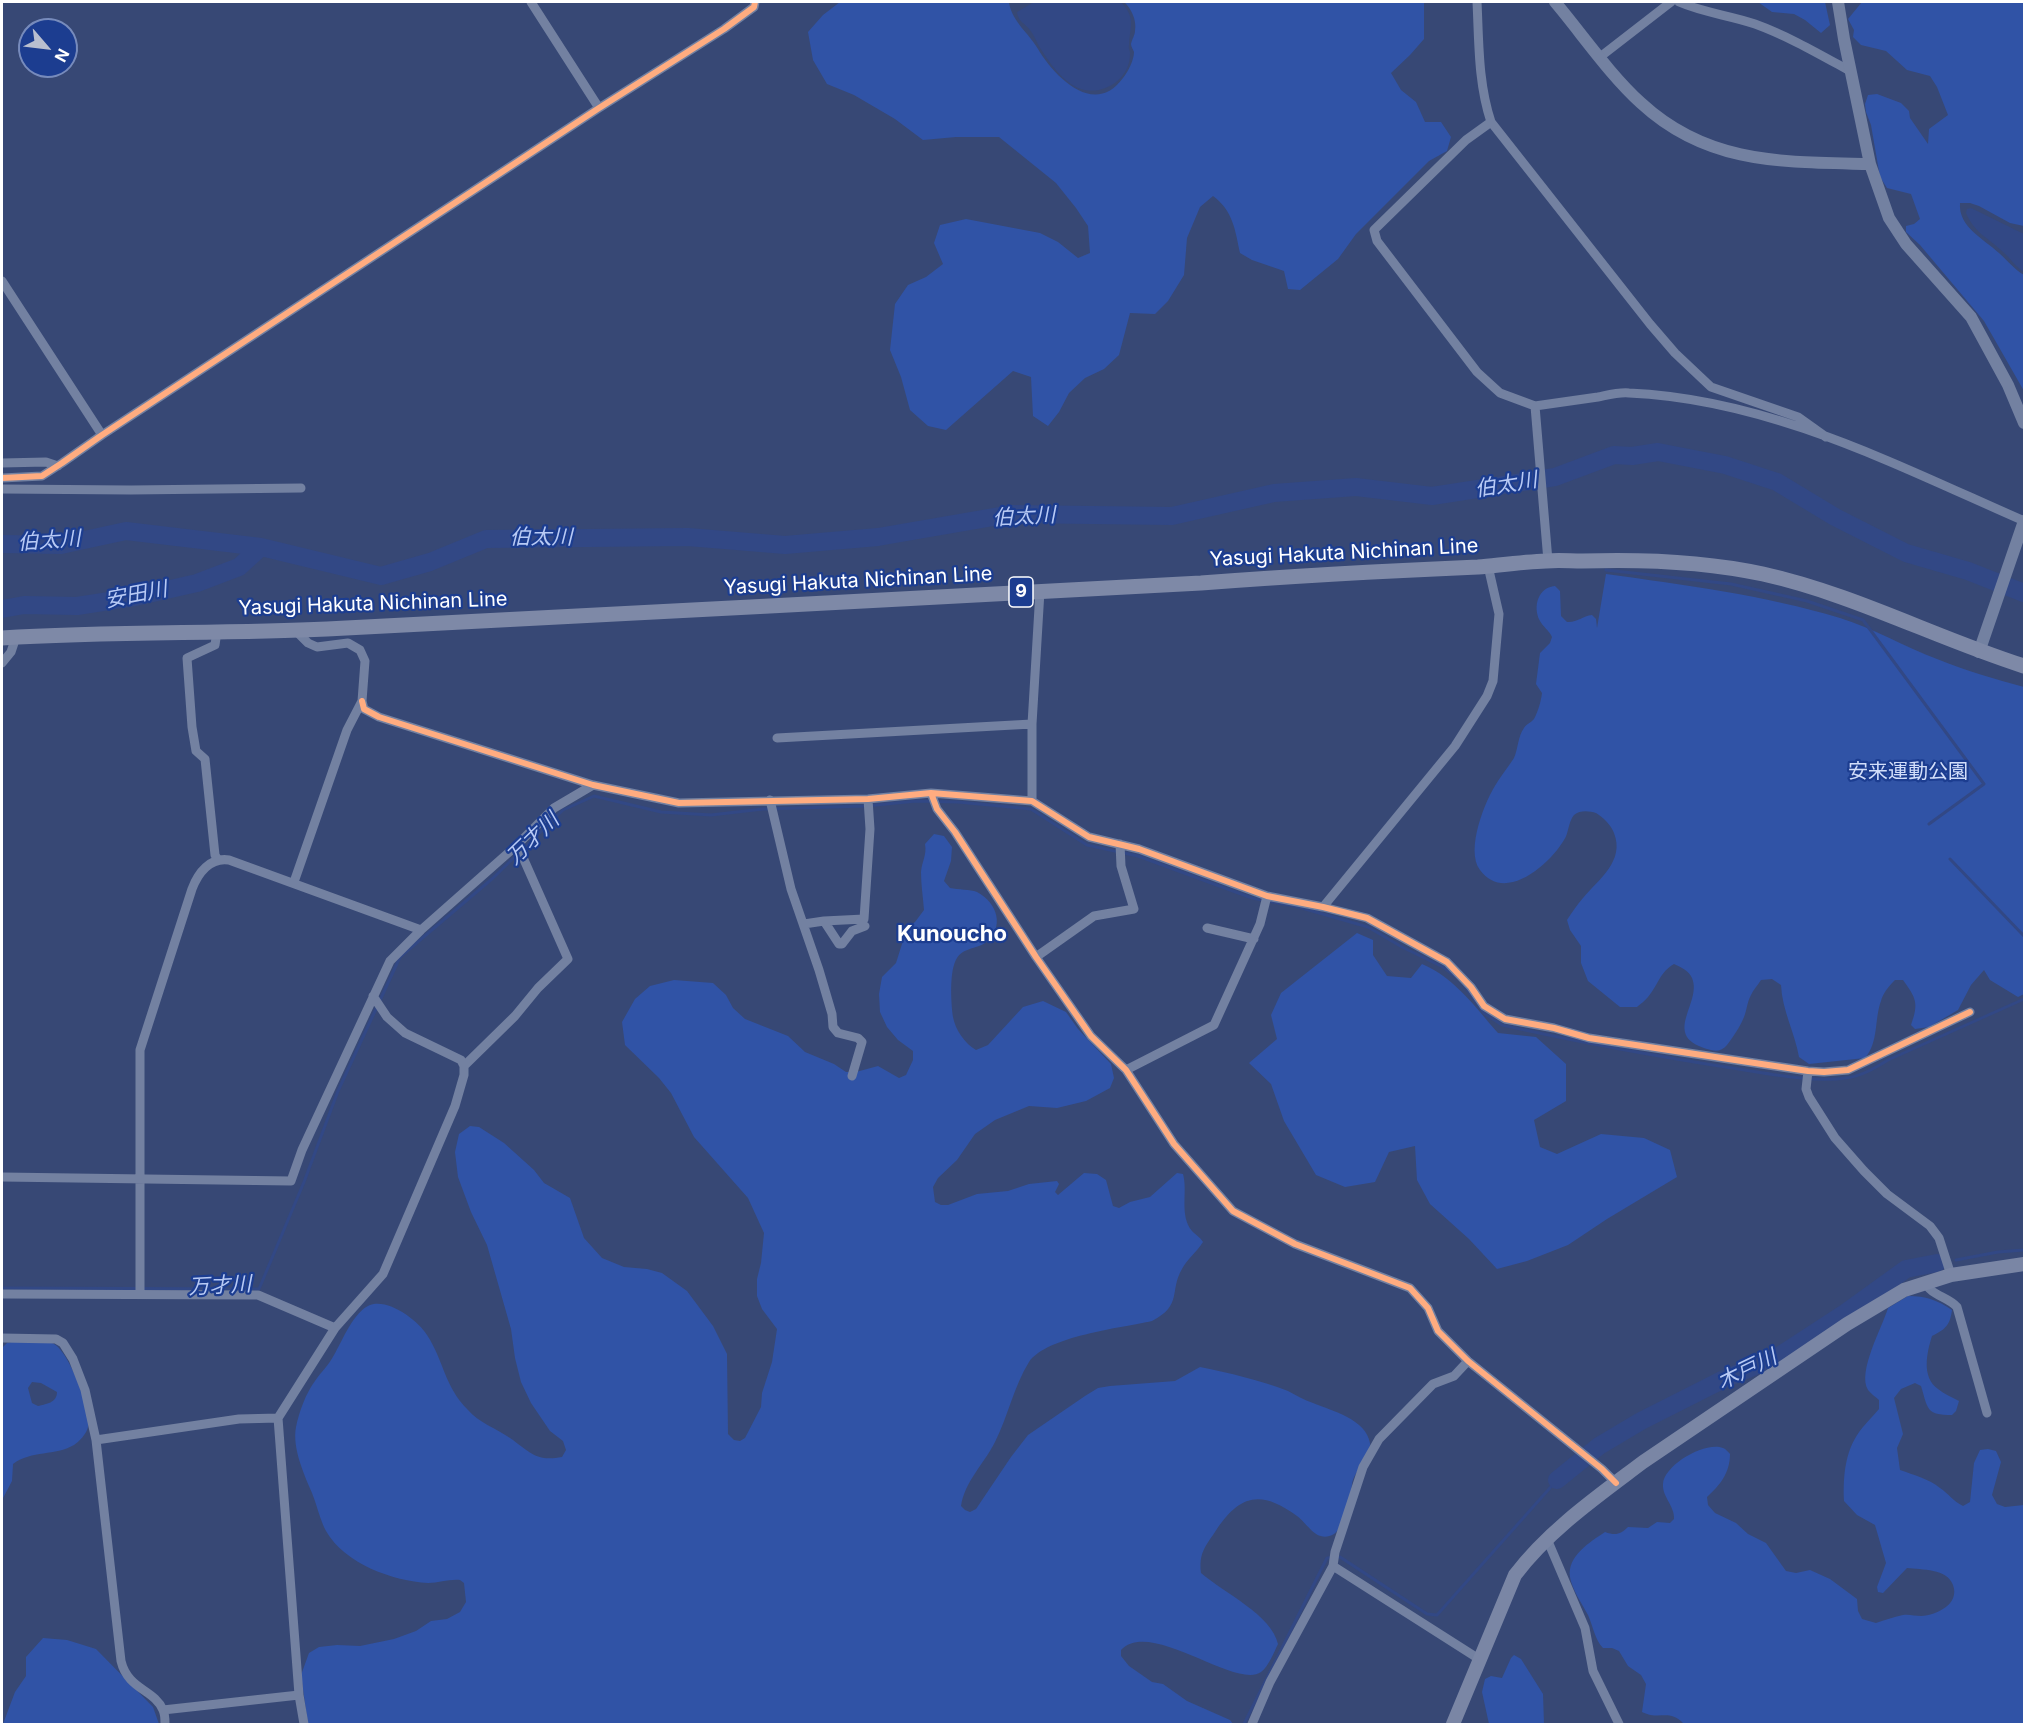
<!DOCTYPE html>
<meta charset="utf-8">
<style>
body{margin:0}
#map{position:relative;width:2026px;height:1726px;overflow:hidden;background:#374875;font-family:Inter,sans-serif}
canvas{display:block}
.frame{position:absolute;inset:0;border:3px solid #fff;pointer-events:none}
.north{position:absolute;left:18px;top:18px;width:60px;height:60px;box-sizing:border-box;background:#1c3d90;border:2px solid #778bbc;border-radius:50%;rotate:118deg;font-size:16px;font-weight:700;line-height:24px;text-align:center;color:#fff}
.north::after{content:'';display:block;margin:auto;width:21px;height:27px;background:#b9bfcf;clip-path:polygon(50% 0,100% 100%,50% 72%,0 100%)}
</style>
<div id="map">
<canvas width="2026" height="1726"></canvas>
<div class="frame"></div>
<div class="north">N</div>
</div>
<script>
const ctx = document.querySelector('canvas').getContext('2d');
ctx.lineJoin = 'round';
function fill(path, color) {
  ctx.fillStyle = color;
  ctx.fill(path, 'evenodd');
}
function stroke(path, color, width, dash) {
  ctx.strokeStyle = color;
  ctx.lineWidth = width;
  ctx.lineCap = dash ? 'butt' : 'round';
  ctx.setLineDash(dash || []);
  ctx.stroke(path);
}
function drawText(font, color, halo, rows, align = 'center') {
  ctx.font = font + ' Inter,"Noto Sans JP",sans-serif';
  ctx.lineWidth = 4.5;
  ctx.setLineDash([]);
  ctx.textBaseline = 'middle';
  ctx.strokeStyle = halo;
  ctx.fillStyle = color;
  for (const [text, x, y, turn = 0] of rows) {
    ctx.save();
    ctx.translate(x, y);
    ctx.rotate((+turn || 0) * Math.PI / 180);
    ctx.textAlign = isNaN(turn) ? turn : align;
    if (halo) ctx.strokeText(text, 0, 0);
    ctx.fillText(text, 0, 0);
    ctx.restore();
  }
}
const green = new Path2D(`
 M840 2H1006L1009 3C1013 23 1028 32 1038 49 1054 76 1094 118 1123 78 1128 72 1134 60 1134 52 1133 49 1131 47 1131 44 1132 39 1135 35 1135 31 1137 20 1131 8 1124 2H1424V39L1410 55 1391 73 1401 90 1416 102 1425 122H1441L1451 137 1447 151 1429 161 1356 234 1338 259 1300 290 1288 289 1284 271 1252 260 1240 253C1235 229 1233 211 1213 196L1200 207 1187 238 1184 275 1168 301 1155 314 1130 313 1119 355 1104 369 1085 378 1069 393 1059 412 1048 426 1033 416 1031 377 1013 371 946 430 928 426 910 410 901 377 890 350 895 304 908 285 926 277 943 264 934 243 940 225 966 219 1040 233 1058 242 1078 258 1090 253 1088 226 1076 208 1056 183 999 137H956L923 140 895 119 854 95 827 84 813 60 808 32 823 15Z
 M1758 2H1825L1830 25 1821 33 1805 20 1794 14 1772 12Z
 M1862 2H2024V226L2010 223 1979 206 1970 203H1960C1958 227 1984 239 1999 253 2008 261 2014 269 2024 275V391L1984 321 1920 245 1906 232V226L1914 224 1920 219 1911 194 1887 188 1880 177 1871 125 1866 112 1865 104 1868 95 1877 94 1901 103 1909 111 1910 118 1928 144 1929 129 1948 115 1937 87 1930 76 1907 70 1886 51 1861 45 1853 37 1854 30 1848 19Z
 M1606 574C1685 585 1763 595 1840 618 1873 628 1905 647 1937 659 1966 671 1995 679 2024 687V994L2018 997 1990 980 1984 970 1971 985 1958 1010 1929 1027 1915 1029 1911 1025C1919 1003 1916 998 1903 980H1895C1889 986 1883 993 1881 1001 1874 1020 1879 1042 1865 1058L1809 1064 1799 1057C1795 1033 1782 1010 1781 985L1772 979 1761 980C1758 985 1753 990 1751 995 1747 1002 1747 1010 1744 1017 1740 1027 1733 1037 1727 1045 1723 1050 1717 1052 1711 1050 1658 1037 1703 1004 1692 978 1689 971 1681 967 1674 964 1660 972 1658 985 1648 997 1645 1001 1640 1004 1637 1007H1620L1588 981 1581 963V946L1570 930 1567 920C1572 912 1577 905 1583 898 1599 879 1625 861 1614 833 1611 825 1603 817 1596 813 1589 811 1580 810 1574 815 1568 822 1569 833 1564 840 1550 864 1505 904 1480 870 1465 850 1485 800 1498 781 1503 773 1509 766 1514 758 1518 749 1518 736 1524 728 1526 724 1531 723 1534 719 1538 712 1541 701 1542 693L1536 684 1540 653 1550 643 1552 637C1549 630 1543 627 1540 621 1532 606 1539 587 1555 586L1560 591 1561 616 1567 622C1577 623 1582 616 1592 615L1596 619 1597 628Z
 M934 834 944 836 952 847 951 861 944 881 950 888C958 890 970 889 977 892 998 903 1005 928 985 943 976 949 963 948 957 958 949 970 951 1003 953 1017 955 1029 965 1044 976 1050L988 1045 1023 1007 1043 1001 1066 1012 1078 1029 1111 1064 1114 1078 1110 1088 1086 1101 1057 1108 1029 1106 995 1120 975 1134 957 1160 938 1178 933 1187 935 1202 941 1205H948L977 1194 1008 1191 1029 1184 1057 1181 1059 1184 1055 1192 1058 1195 1084 1173 1097 1174 1106 1180 1113 1206 1119 1208 1130 1202 1150 1197 1177 1173 1183 1174C1188 1192 1179 1215 1192 1231 1196 1235 1200 1237 1203 1242 1197 1252 1187 1259 1182 1269 1169 1291 1183 1305 1152 1321 1121 1328 1047 1336 1029 1362 1014 1386 1008 1416 995 1442 984 1464 965 1481 961 1506L965 1510 970 1512 976 1509 1011 1457 1028 1435 1085 1396 1098 1388 1110 1386 1175 1381 1200 1367C1229 1373 1260 1380 1288 1391 1296 1395 1304 1400 1313 1403 1332 1411 1366 1419 1370 1443 1371 1457 1354 1471 1352 1484 1351 1496 1344 1528 1334 1534 1317 1544 1308 1524 1297 1516 1260 1489 1239 1495 1215 1532 1204 1548 1199 1554 1201 1573 1224 1593 1272 1615 1278 1644 1274 1652 1269 1666 1261 1672 1236 1690 1150 1618 1121 1650V1656L1129 1666 1152 1682 1163 1684 1187 1701 1230 1720 1233 1724H308L301 1675 309 1653 319 1647 337 1645 360 1646 394 1639 416 1631 431 1621 447 1619 460 1612 466 1602 464 1583 460 1580C449 1579 439 1583 428 1583 393 1581 345 1564 326 1531 320 1520 317 1505 312 1493 304 1474 292 1448 296 1427 299 1412 306 1393 315 1381 321 1372 329 1365 334 1355 342 1341 354 1311 370 1305 388 1298 418 1320 427 1335 444 1361 444 1386 468 1410 478 1422 497 1429 510 1438 530 1452 536 1462 562 1457L566 1450 563 1441 550 1431 531 1403 521 1382 515 1358 511 1329 487 1245 471 1212 458 1177 455 1152 459 1134 470 1126 479 1127 504 1143 534 1170 544 1183 570 1198 584 1238 602 1258 624 1267 647 1269 662 1273 687 1291 713 1326 727 1354 728 1434 734 1440 740 1441 745 1438 761 1407 762 1393 772 1362 777 1329 762 1309 757 1296V1279L761 1263 764 1233 748 1198 694 1137 671 1093 659 1078 625 1045 622 1022 635 999 650 986 674 980 713 983 726 995 733 1008 745 1019 788 1036 805 1052 834 1064 846 1072H856L878 1066 899 1078 906 1075 913 1060V1051L898 1040 887 1027 880 1012 879 994 882 977 896 963 907 928 915 922 924 910C923 897 921 885 921 872 922 861 927 855 925 844Z
 M1357 933 1373 940V955L1387 976 1411 978 1422 964C1454 977 1476 1008 1498 1033L1536 1037 1566 1064V1101L1534 1120 1540 1147 1557 1154 1601 1134 1644 1138 1670 1150 1677 1177 1607 1219 1568 1245 1527 1261 1497 1269 1469 1239 1430 1204 1417 1180 1415 1146 1389 1152 1375 1182 1345 1187 1316 1175 1284 1121 1271 1084 1249 1063 1277 1039 1271 1015 1281 993Z
 M1908 1296C1926 1296 1937 1300 1952 1310 1950 1325 1946 1329 1932 1336 1927 1352 1921 1377 1938 1389 1944 1394 1952 1397 1959 1401L1956 1411 1952 1415C1926 1415 1928 1409 1921 1386L1915 1383 1901 1389 1894 1398 1903 1434 1897 1448 1900 1470C1914 1475 1929 1479 1940 1488 1949 1494 1953 1501 1963 1506L1970 1502 1974 1463 1980 1450 1988 1449 1996 1451 2001 1462 1992 1495 1997 1504 2005 1507 2024 1505V1724H1684C1668 1708 1661 1721 1642 1712L1646 1684 1641 1675 1628 1666 1619 1651 1612 1648H1603C1595 1640 1593 1626 1588 1615 1582 1604 1572 1589 1570 1577 1567 1556 1590 1542 1605 1532 1616 1536 1621 1534 1628 1527L1648 1528 1657 1522 1670 1523 1674 1519C1675 1506 1662 1497 1663 1484 1664 1465 1705 1441 1723 1448 1726 1449 1728 1452 1730 1454 1730 1473 1720 1485 1707 1497L1708 1505 1715 1513 1736 1523 1748 1534 1766 1543 1786 1571 1796 1573 1810 1570 1830 1579 1857 1599 1858 1611 1862 1619 1876 1623C1885 1620 1893 1617 1903 1615 1909 1614 1915 1616 1921 1616 1937 1615 1960 1604 1953 1585 1947 1568 1922 1570 1907 1568L1883 1593 1878 1592 1877 1587 1886 1563 1875 1525 1857 1515 1844 1501C1843 1475 1845 1448 1863 1427 1868 1421 1874 1415 1879 1409V1400C1876 1397 1871 1394 1868 1390 1857 1372 1882 1328 1888 1308Z
 M17 1341C27 1341 44 1339 54 1344 69 1352 92 1411 88 1427 87 1433 79 1442 74 1445 55 1456 32 1450 13 1464L12 1481 2 1500V1348L7 1343ZM32 1382 41 1383 57 1392C57 1403 46 1404 38 1406L32 1403 28 1388Z
 M43 1638 67 1640 96 1649 153 1707 159 1724H3L15 1692 26 1676V1657Z
 M1514 1655 1521 1659 1543 1694 1544 1724H1489L1482 1692 1485 1679 1491 1676 1502 1678 1511 1658Z`);
const water = new Path2D(`
 M1034 2H1121C1136 18 1130 26 1129 45 1128 49 1130 49 1130 54 1130 79 1104 96 1081 89 1064 84 1048 61 1039 46 1036 41 1034 35 1030 30 1025 23 1018 22 1017 12Z
 M1971 208 2024 234V272C2015 266 2011 259 2003 252 1988 237 1976 235 1966 213L1967 209Z`);
const stream = new Path2D(`
 M1606 570 1731 584 1807 601 1863 620 1984 784 1929 824
 M1950 859 2024 936
 M1464 985 1484 1013 1502 1025C1578 1042 1655 1056 1732 1068 1766 1073 1812 1083 1846 1078 1862 1076 1875 1068 1888 1060L2024 999
 M1956 1260 1998 1252 2024 1250
 M2 1288 259 1289 304 1182 338 1091 400 957 493 878 563 810 594 796 661 812 711 815 763 809 866 806 916 801 958 802 1031 809 1087 845 1138 856 1252 898 1295 906 1368 927 1402 947 1443 967 1455 976
 M1244 1724 1327 1558 1340 1557 1427 1614 1437 1615 1557 1480`);
const river = new Path2D(`
 M2 544 61 545 126 531 261 547 381 576 430 562 486 539 688 537 785 545 878 537 1011 514 1172 516 1274 493 1356 487 1432 496 1555 477 1614 455 1632 456 1658 452 1725 465 1777 482 1835 517 1906 553 1968 571 2024 593
 M2 609 24 605 77 606 135 597 197 583 239 567 261 547
 M1557 1480 1599 1446 1641 1421 1722 1380 1779 1356 1845 1313 1906 1269 1937 1263`);
const minor = new Path2D(`
 M531 2 599 108
 M1477 2C1479 42 1478 83 1491 122L1650 324 1675 353 1711 387 1798 417 1826 437
 M1679 2C1704 13 1729 15 1755 24 1788 36 1819 54 1850 71
 M1600 57 1671 2
 M1491 122 1466 140 1374 230 1377 241 1477 372 1500 393 1535 406 1548 561
 M2 281 102 435
 M1535 406C1556 403 1577 400 1598 397 1608 395 1619 392 1629 393 1770 399 1898 466 2024 521
 M2 463 46 462 58 466
 M2 478 42 476 62 463 102 435 599 108 724 29 754 7 755 2
 M2 489 131 490 301 488
 M217 631 215 645 187 658 192 727 196 751 205 759 215 855 218 860
 M2 663 11 652 16 637
 M362 701 364 709 379 717 593 785 679 803 868 799 931 793 1032 801 1089 837 1139 849 1267 896 1323 907 1367 918 1447 962 1471 987 1484 1006 1505 1019 1554 1028 1589 1038 1808 1071 1824 1072 1848 1070 1970 1012
 M777 738 1032 724
 M931 793 937 809 955 832 1036 957 1091 1036 1126 1070 1174 1144 1233 1211 1295 1244 1410 1288 1428 1308 1438 1331 1468 1361 1602 1469 1616 1483
 M770 800 791 889 819 970 832 1014 833 1027 838 1033 858 1038 862 1042 852 1076
 M1032 801V724L1040 591
 M294 882 347 730 362 701 365 661 360 650 348 643 317 647 308 643 296 631
 M1323 907 1455 746 1487 696 1493 681 1499 614 1488 566
 M824 921 864 919 870 829 868 799
 M804 924 824 921 839 944H842L852 931 865 926
 M1207 928 1254 939
 M1036 957 1094 916 1134 909 1121 866 1120 844
 M464 1066 515 1016 538 988 568 959 521 853 516 846
 M1126 1070 1214 1025 1260 924 1267 896
 M1808 1071 1806 1089 1809 1097 1835 1138 1864 1171 1887 1194 1930 1226 1939 1238 1951 1275
 M2 1177 291 1181 302 1150 390 961 421 930 516 846 554 808 593 785
 M1925 1282C1931 1296 1947 1296 1957 1307L1987 1413
 M2 1294 258 1295 335 1328
 M140 1294V1050L192 889C198 873 210 857 229 860L421 930
 M2 1338 56 1339 63 1343 73 1359 85 1390 96 1440 121 1661C128 1690 154 1689 163 1710 165 1714 165 1721 165 1724
 M96 1440 239 1419 278 1418
 M1547 1539 1585 1628 1593 1671 1619 1724
 M1333 1566 1479 1659
 M163 1710 299 1695
 M304 1724 299 1695 278 1418 335 1328 383 1274 455 1106 464 1075V1066L461 1060 405 1033 387 1017 373 996
 M1252 1724 1270 1682 1333 1566 1335 1552 1363 1467 1379 1439 1433 1384 1454 1376 1468 1361`);
const tertiary = new Path2D(`
 M1555 2C1582 34 1610 75 1641 103 1708 165 1784 162 1870 164
 M1838 2 1844 39 1870 164 1889 218 1906 244 1971 317 2008 385 2024 423
 M1979 652 2024 521`);
const secondary = new Path2D(`
 M1453 1724 1515 1575C1549 1530 1598 1496 1643 1462L1847 1324 1904 1290 1951 1275 2024 1264`);
const primary = new Path2D(`
 M2 638C110 631 219 634 327 629 618 615 910 598 1201 583 1293 576 1385 571 1478 567 1500 565 1523 562 1546 561 1558 560 1570 561 1582 561 1643 559 1703 561 1763 574 1853 594 1936 638 2024 666`);
const cycleway = new Path2D(`
 M2 478 42 476 62 463 102 435 599 108 724 29 754 7 755 2
 M362 701 364 709 379 717 593 785 679 803 868 799 931 793 1032 801 1089 837 1139 849 1267 896 1323 907 1367 918 1447 962 1471 987 1484 1006 1505 1019 1554 1028 1589 1038 1808 1071 1824 1072 1848 1070 1970 1012
 M931 793 937 809 955 832 1036 957 1091 1036 1126 1070 1174 1144 1233 1211 1295 1244 1410 1288 1428 1308 1438 1331 1468 1361 1602 1469 1616 1483`);
const shields = [
 [1021,592,24]
];
const shieldNames = [
 ["9",1021,592]
];
const streetNames = [
 ["Yasugi Hakuta Nichinan Line",1344,553,-3],
 ["Yasugi Hakuta Nichinan Line",858,581,-3],
 ["Yasugi Hakuta Nichinan Line",373,604,-2]
];
const parkNames = [
 ["安来運動公園",1908,772]
];
const waterNames = [
 ["伯太川",1506,485,-9],
 ["伯太川",1024,517,-3],
 ["伯太川",541,538],
 ["伯太川",49,541,-4],
 ["安田川",136,595,-11],
 ["万才川",533,839,-44],
 ["万才川",220,1286,-3],
 ["木戸川",1747,1370,-26]
];
const quarterNames = [
 ["Kunoucho",952,934]
];
fill(green, '#3053a6');
fill(water, '#324885');
stroke(stream, '#324885', 3);
stroke(river, '#324885', 18);
stroke(minor, '#7381a1', 9);
stroke(tertiary, '#7381a1', 12);
stroke(secondary, '#7a86a5', 14);
stroke(primary, '#7e89a7', 15);
stroke(cycleway, '#ffac80', 6);
for (const [x, y, w] of shields) {
  const box = new Path2D();
  box.roundRect(x - w / 2, y - 15, w, 30, 4.5);
  ctx.fillStyle = '#1c3d90';
  ctx.fill(box);
  stroke(box, '#fff', 1.5);
}
drawText('bold 18px', '#fff', null, shieldNames);
drawText('20px', '#fff', '#1c3d90', streetNames);
drawText('20px', '#d2defa', '#1c3d90', parkNames);
drawText('italic 21px', '#b8caf5', '#1c3d90', waterNames);
drawText('bold 22px', '#fff', '#1c3d90', quarterNames);
</script>
